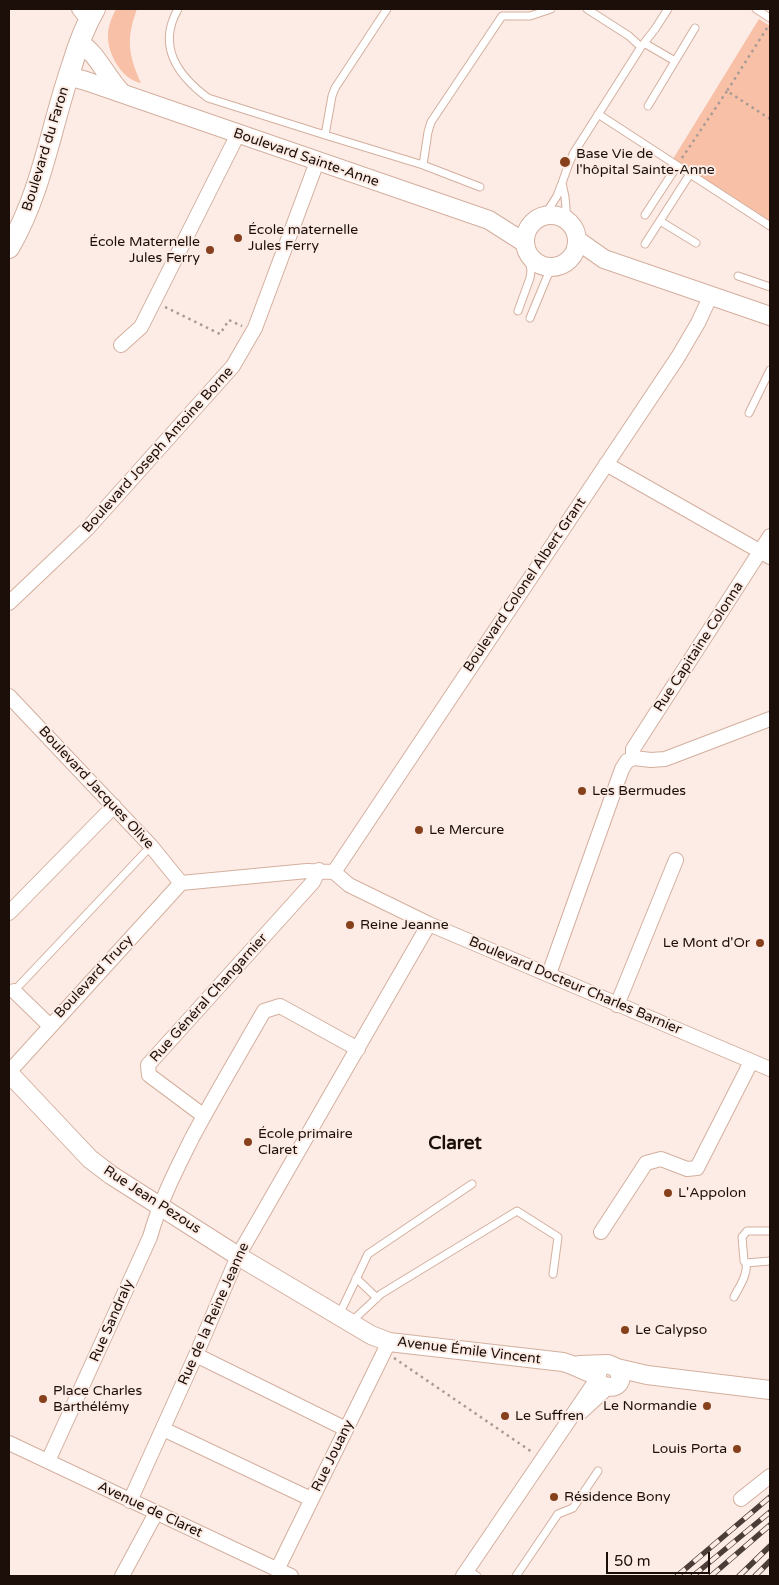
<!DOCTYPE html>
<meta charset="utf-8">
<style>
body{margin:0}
#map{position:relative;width:779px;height:1585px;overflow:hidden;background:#fcece5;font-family:"Varela Round",sans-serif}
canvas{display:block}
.frame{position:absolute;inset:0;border:10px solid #1c0f09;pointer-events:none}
.scale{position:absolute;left:606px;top:1552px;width:104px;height:22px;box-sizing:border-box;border:2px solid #1c0f09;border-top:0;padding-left:6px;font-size:15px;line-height:18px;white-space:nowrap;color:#1c0f09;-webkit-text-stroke:4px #fcece5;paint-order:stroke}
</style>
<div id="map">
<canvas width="779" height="1585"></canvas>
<div class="frame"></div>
<div class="scale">50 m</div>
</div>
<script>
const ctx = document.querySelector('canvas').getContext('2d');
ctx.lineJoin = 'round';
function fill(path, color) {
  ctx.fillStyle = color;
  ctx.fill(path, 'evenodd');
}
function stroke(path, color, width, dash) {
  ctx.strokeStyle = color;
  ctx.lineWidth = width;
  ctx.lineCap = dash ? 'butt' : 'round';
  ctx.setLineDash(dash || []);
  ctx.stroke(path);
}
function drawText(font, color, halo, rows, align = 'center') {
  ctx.font = font + ' "Varela Round",sans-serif';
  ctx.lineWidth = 4;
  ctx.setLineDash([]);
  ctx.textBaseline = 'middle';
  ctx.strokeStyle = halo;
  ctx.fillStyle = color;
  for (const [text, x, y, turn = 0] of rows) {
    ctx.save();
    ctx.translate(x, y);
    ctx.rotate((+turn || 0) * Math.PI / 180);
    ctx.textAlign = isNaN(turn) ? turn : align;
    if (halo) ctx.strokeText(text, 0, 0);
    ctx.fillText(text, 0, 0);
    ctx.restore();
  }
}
const green = new Path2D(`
 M116 9H137C126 39 128 54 141 83 122 80 107 53 108 35 108 26 112 17 116 9Z
 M759 19 770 26V221L673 159Z`);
const path = new Path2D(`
 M767 28 727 91 770 119
 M682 158 727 91
 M165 307 220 334 229 320 242 326
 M394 1358 532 1452`);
const service = new Path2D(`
 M178 9C157 46 177 75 208 98L325 135 332 96 335 88 387 9
 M587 9 629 36 641 47
 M756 9 770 18
 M644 43 675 61
 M648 106 695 28
 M598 114 770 226
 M325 135 423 165 428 132 431 122 502 16H530L551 9
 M423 165 480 187
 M562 183 568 166 573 154 641 47 655 29 668 9
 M545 215 557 196 562 183 565 197 567 220
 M645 215 677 166
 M660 221 696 243
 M645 244 690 174
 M738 276 770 287
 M518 311 530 278 531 271 529 256
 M530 318 547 277 553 267
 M749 413 770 370
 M14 991 151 846
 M770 1231H747L742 1237 744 1261 746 1263 770 1261
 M356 1278 377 1298
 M734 1297C739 1287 748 1275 746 1263
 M339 1315 368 1254 472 1184
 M351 1322 381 1294 517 1211 558 1237 553 1274
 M467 1570 477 1576
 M516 1576 558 1514 573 1508 598 1471`);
const minor = new Path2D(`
 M79 9 88 20
 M121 345 141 327 238 134
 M606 464 770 557
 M9 603 87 529 233 366 255 328 317 162
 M9 696 151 846 181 883
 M634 758 633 755V749L770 536
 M634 758 651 760 665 759 770 719
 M334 872 678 357 698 323 711 295
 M181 883 307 871 334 872 349 885 429 924 770 1069
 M9 913 114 806
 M549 974 622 769 627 761 634 758
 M14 991 49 1025
 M617 1005 676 860
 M9 1072 181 883
 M204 1116 149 1075 148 1065 313 882 319 870
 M601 1232 646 1163 661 1159 687 1169 697 1168 751 1062
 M196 1355 346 1429
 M581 1412 607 1388
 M163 1429 311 1499
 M9 1443 291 1576
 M48 1461 150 1237C160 1201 176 1170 192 1138 215 1095 240 1053 264 1011L280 1006 358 1049
 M741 1499 770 1476
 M130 1501 196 1355 238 1256 429 924
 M277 1570 389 1342
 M122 1576 156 1513
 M463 1576 597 1379`);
const tertiary = new Path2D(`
 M79 42C98 54 106 77 122 93
 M68 76 86 81 489 220 525 243
 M525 241a26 26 0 1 1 52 0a26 26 0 1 1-52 0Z
 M577 240 604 259 770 316
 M9 1073 90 1159 111 1175 238 1256 371 1335 389 1342 563 1362 572 1365 597 1376
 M579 1365 608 1364 617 1368 647 1375 770 1390
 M602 1366C578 1388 634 1398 617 1368`);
const secondary = new Path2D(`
 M9 248C42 192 51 126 72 65 78 45 85 26 95 9`);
const rail = new Path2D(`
 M677 1576 770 1497
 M693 1576 770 1512
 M711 1576 770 1525
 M739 1576 770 1546
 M755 1576 770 1561`);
const markers = [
 [565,162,6,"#86401b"],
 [238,238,5,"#86401b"],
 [210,250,5,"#86401b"],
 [582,791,5,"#86401b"],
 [419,830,5,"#86401b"],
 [350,925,5,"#86401b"],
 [760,943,5,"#86401b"],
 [248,1142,5,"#86401b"],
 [668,1193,5,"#86401b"],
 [625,1330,5,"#86401b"],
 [43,1399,5,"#86401b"],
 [707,1406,5,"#86401b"],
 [505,1416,5,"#86401b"],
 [737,1449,5,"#86401b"],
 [554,1497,5,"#86401b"]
];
const streetNames = [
 ["Boulevard du Faron",46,149,-73],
 ["Boulevard Sainte-Anne",306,158,19],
 ["Boulevard Joseph Antoine Borne",158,450,-48],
 ["Boulevard Colonel Albert Grant",525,585,-56],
 ["Rue Capitaine Colonna",699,647,-57],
 ["Boulevard Jacques Olive",96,788,47],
 ["Boulevard Trucy",94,977,-47],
 ["Boulevard Docteur Charles Barnier",575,986,23],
 ["Rue Général Changarnier",209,998,-48],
 ["Rue Jean Pezous",152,1200,33],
 ["Rue de la Reine Jeanne",214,1314,-66],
 ["Rue Sandraly",112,1321,-66],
 ["Avenue Émile Vincent",469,1351,7],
 ["Rue Jouany",333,1456,-64],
 ["Avenue de Claret",150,1510,25]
];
const poiNames = [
 ["Base Vie de",576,154],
 ["l'hôpital Sainte-Anne",576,170],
 ["École maternelle",248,230],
 ["Jules Ferry",248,246],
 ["École Maternelle",200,242,"right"],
 ["Jules Ferry",200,258,"right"],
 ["Les Bermudes",592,791],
 ["Le Mercure",429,830],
 ["Reine Jeanne",360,925],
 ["Le Mont d'Or",750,943,"right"],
 ["École primaire",258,1134],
 ["Claret",258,1150],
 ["L'Appolon",678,1193],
 ["Le Calypso",635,1330],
 ["Place Charles",53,1391],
 ["Barthélémy",53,1407],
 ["Le Normandie",697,1406,"right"],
 ["Le Suffren",515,1416],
 ["Louis Porta",727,1449,"right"],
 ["Résidence Bony",564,1497]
];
const districtNames = [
 ["Claret",455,1144]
];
fill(green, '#f7c0a7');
stroke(service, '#d4af9e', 9);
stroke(minor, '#d4af9e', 16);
stroke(tertiary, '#d4af9e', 20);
stroke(secondary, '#d4af9e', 22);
stroke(path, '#a99b94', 2.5, [2.5, 4]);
stroke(service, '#fff', 7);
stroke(minor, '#fff', 14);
stroke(tertiary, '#fff', 18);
stroke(secondary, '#fff', 20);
stroke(rail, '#4b3d37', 5.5);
stroke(rail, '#fcece5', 4, [11]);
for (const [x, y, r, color] of markers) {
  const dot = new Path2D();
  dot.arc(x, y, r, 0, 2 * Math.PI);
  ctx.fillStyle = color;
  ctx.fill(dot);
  stroke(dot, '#fcece5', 2);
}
drawText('14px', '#1c0f09', '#fcece5', streetNames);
drawText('14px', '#1c0f09', '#fcece5', poiNames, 'left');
drawText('bold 19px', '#1c0f09', '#fcece5', districtNames);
</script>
